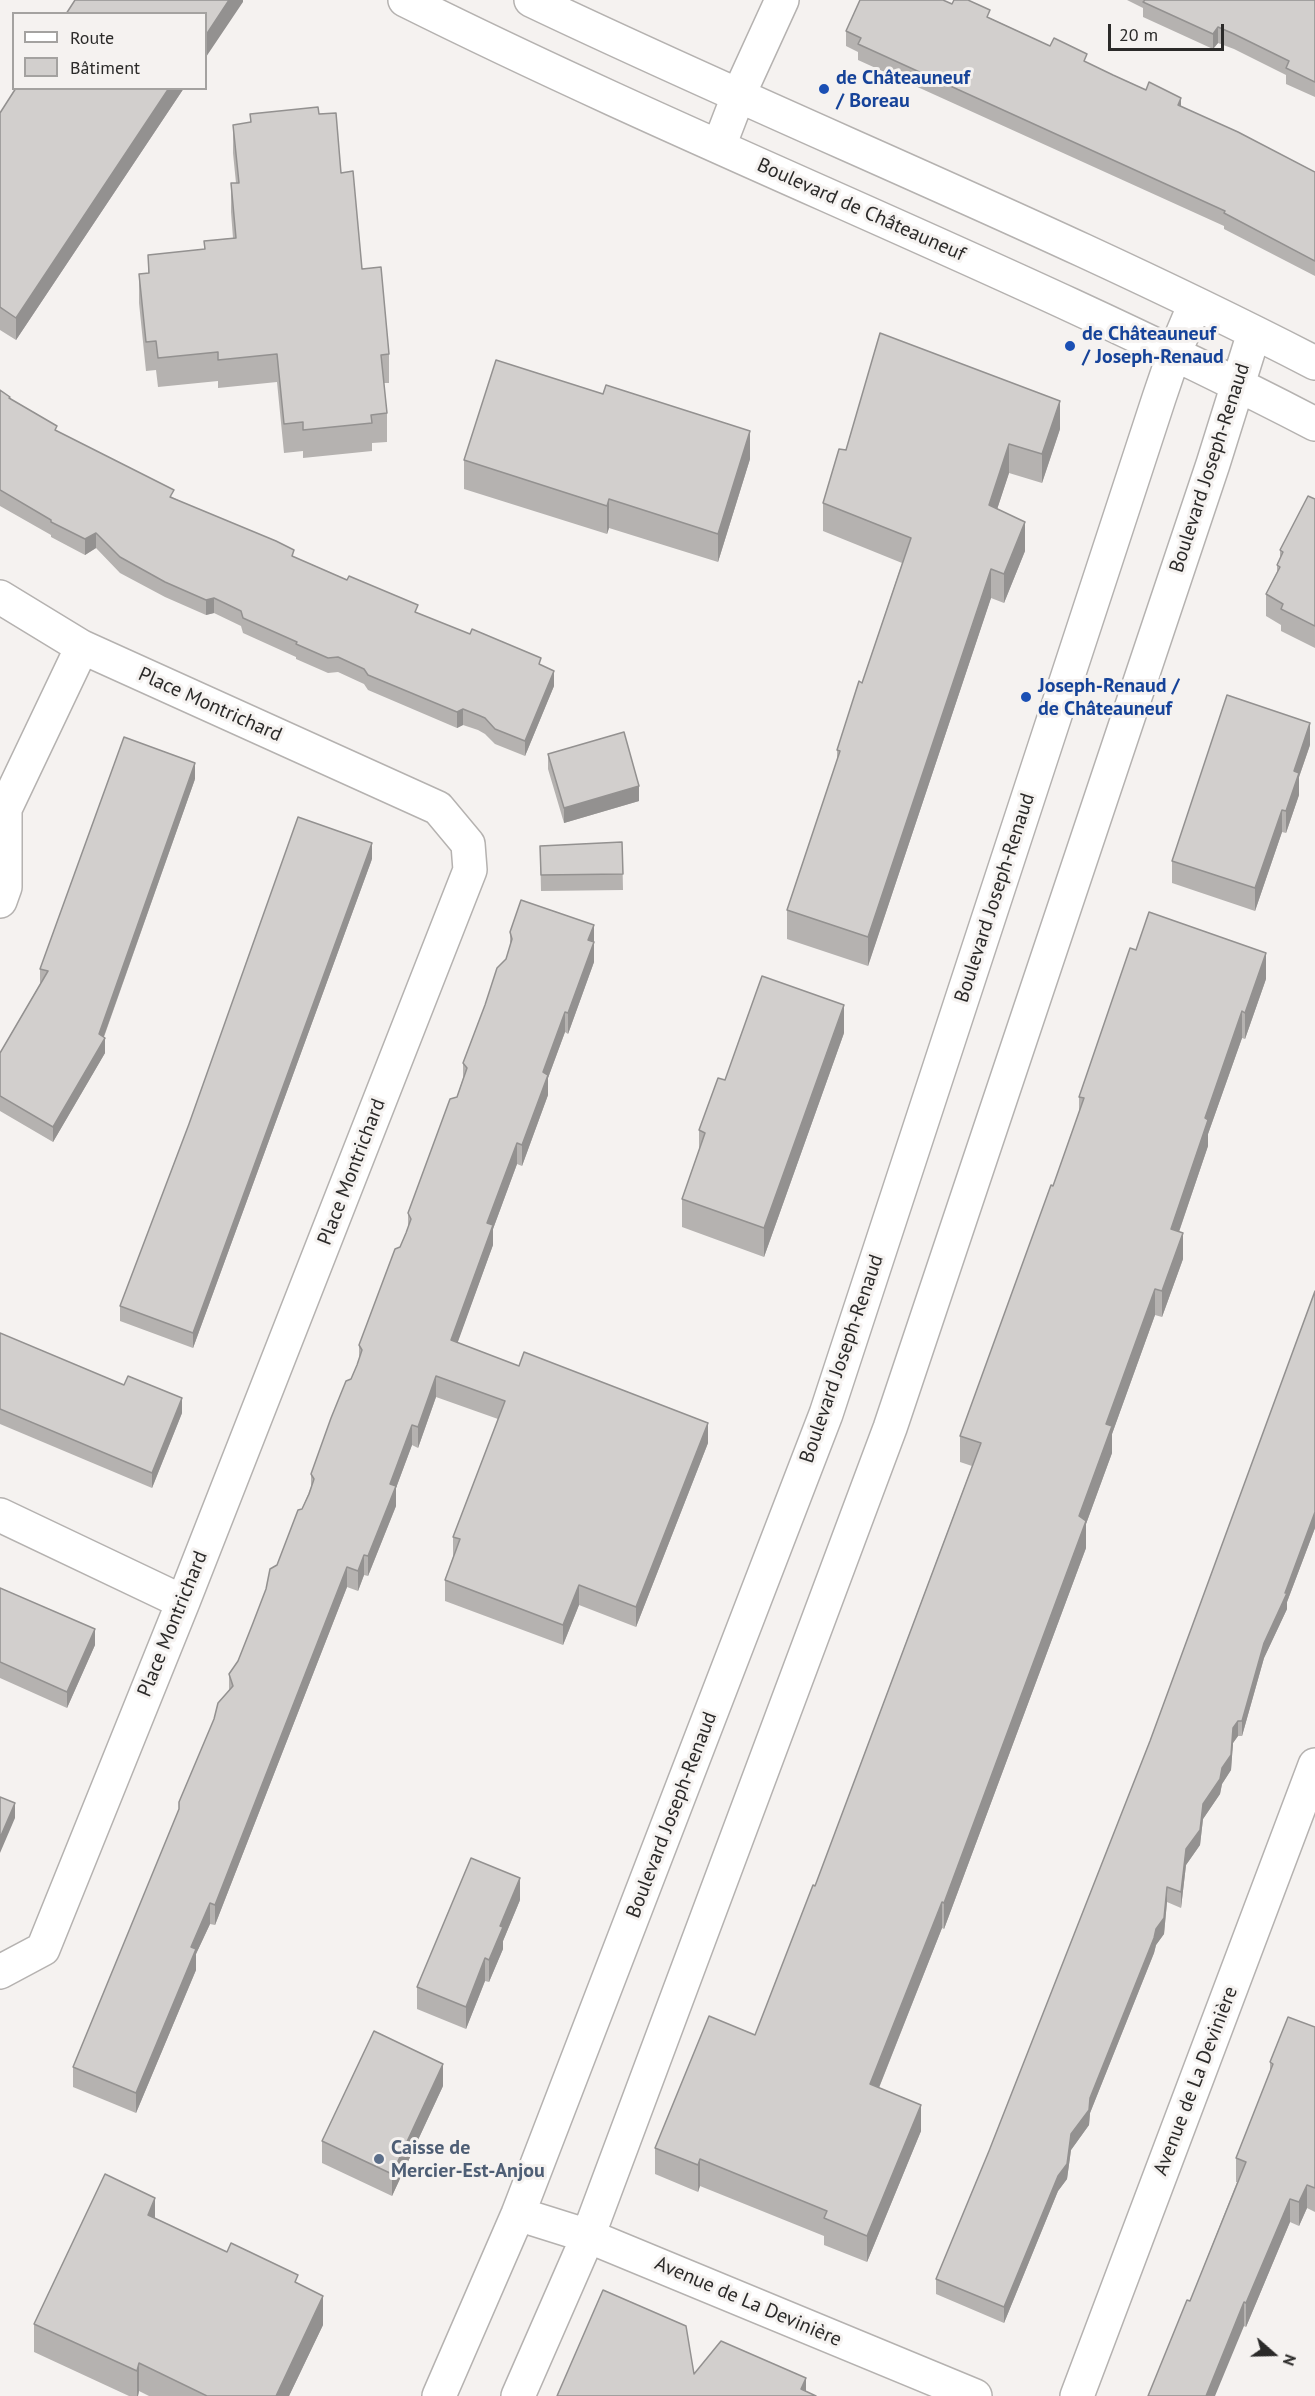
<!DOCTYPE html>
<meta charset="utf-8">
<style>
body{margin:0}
#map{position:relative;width:1315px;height:2396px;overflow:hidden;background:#f5f2f0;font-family:"PT Sans",sans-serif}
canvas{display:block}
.legend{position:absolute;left:12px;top:12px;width:195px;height:78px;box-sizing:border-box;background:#f5f2f0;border:2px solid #a4a2a0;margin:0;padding:8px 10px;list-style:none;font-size:18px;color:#2b2a29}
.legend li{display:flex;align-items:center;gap:12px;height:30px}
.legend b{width:30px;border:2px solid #a4a2a0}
.north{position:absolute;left:1243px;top:2324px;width:60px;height:60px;-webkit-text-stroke:4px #f5f2f0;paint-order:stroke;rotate:110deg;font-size:16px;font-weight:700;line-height:24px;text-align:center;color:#2b2a29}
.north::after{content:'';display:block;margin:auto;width:21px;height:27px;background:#2b2a29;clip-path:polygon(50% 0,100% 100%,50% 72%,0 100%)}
.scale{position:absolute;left:1108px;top:24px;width:116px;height:27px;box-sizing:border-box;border:3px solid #2b2a29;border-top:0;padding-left:8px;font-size:18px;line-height:21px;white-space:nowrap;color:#2b2a29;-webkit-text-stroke:4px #f5f2f0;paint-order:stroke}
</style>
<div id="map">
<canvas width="1315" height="2396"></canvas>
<ul class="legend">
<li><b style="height:8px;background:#fff"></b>Route</li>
<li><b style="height:16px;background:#d2cfcd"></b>Bâtiment</li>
</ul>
<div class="north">N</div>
<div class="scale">20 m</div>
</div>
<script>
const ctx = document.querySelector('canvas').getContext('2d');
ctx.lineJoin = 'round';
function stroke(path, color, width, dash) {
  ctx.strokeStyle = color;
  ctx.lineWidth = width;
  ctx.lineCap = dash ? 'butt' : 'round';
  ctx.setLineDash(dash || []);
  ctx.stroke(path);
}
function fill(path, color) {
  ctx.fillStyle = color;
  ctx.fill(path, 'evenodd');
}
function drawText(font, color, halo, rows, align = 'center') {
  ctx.font = font + ' "PT Sans",sans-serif';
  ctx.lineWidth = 6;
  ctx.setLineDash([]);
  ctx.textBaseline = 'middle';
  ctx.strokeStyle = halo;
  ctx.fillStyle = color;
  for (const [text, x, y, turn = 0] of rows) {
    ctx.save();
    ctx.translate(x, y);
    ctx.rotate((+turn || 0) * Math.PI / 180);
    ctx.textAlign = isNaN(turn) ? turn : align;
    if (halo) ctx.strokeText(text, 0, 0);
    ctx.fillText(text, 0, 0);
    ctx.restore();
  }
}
const minor = new Path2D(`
 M405 0C704 149 1018 270 1315 424
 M531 0C791 124 1059 231 1315 363
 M719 146 739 94 782 0
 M0 597 82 647 438 808 468 844 470 870 183 1602 43 1949 0 1972
 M0 901 5 887V809L82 647
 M0 1515 183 1602
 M518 2214 588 2236 975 2396
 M439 2396 518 2214 826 1414 1159 398 1174 354 1195 304
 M518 2396 588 2236 890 1428 1213 464 1254 333
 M1077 2396 1315 1765`);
const wall = new Path2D(`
 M1127 0H1315V97L1286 84V75L1234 49 1218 43 1213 49 1143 17V8Z
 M990 18 1181 107 1315 172V276L1224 229V226L858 60V52L846 46V31Z
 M16 88H184L16 340 0 330V113Z
 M250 114H319L341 173 362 269 389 354V383H384L387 413V442L372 443V451L303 458V451L284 453 277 382 218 388V381L158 387 156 370 146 371 139 303V274L148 273V255L204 250V241L233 238 231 212V183H236L233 153V125L250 123Z
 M0 390 10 399 57 431 174 498 294 557 418 613 541 665 554 686 525 756 495 744 485 734 478 730 463 725 457 728 368 690 364 684 338 672 328 673 296 659V657L243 633 241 626 214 613 206 615 165 597 120 573 96 548 85 555 51 537V535L0 506Z
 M1060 429 1042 483 1009 473 997 509 1025 551 1004 603 991 598 868 966 787 939V910L837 762V750L862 683 902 563 823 531V503L846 450Z
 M750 459 718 562 609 528 607 534 464 489V460Z
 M1315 499V648L1281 631V625L1266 616V594L1277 572V565L1280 559V550Z
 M1310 745 1299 777V795L1286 833 1282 832 1255 911 1172 883V861Z
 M548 754 639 801 564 823 548 769Z
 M195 779 104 1037 105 1053 53 1142 0 1111V1053L40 984V969Z
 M622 842 623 890 541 891 540 846Z
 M372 859 193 1348 120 1321V1306Z
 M594 925V962L568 1034 565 1032 548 1078V1095L522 1166 517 1164 493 1229V1245L457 1343 708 1443 636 1627 579 1605 563 1645 445 1601V1580L453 1557V1537L498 1419 436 1397 418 1448 412 1445 396 1488V1506L368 1576 364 1575 358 1591 347 1587 215 1925 210 1924 196 1954V1970L136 2113 73 2087V2067L179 1810 229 1690V1674L238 1661 277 1565 302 1509 311 1487V1474L359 1360V1345L408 1228V1213L457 1097 463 1078V1063L506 959 510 948V932Z
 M1266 979 1245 1039 1242 1038 1208 1134V1146L1179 1232 1183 1259 1162 1317 1155 1315 1112 1434V1453L1086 1524V1548L944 1929 942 1928 879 2088 921 2131 867 2262 824 2245V2236L700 2186 698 2192 655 2174V2148L755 2035 815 1886 972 1466 960 1462V1436L1053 1186 1079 1112V1097Z
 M844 1033 764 1257 682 1227V1199L699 1150V1130L725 1080Z
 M1315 1291V1528L1287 1602V1609L1264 1658 1242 1736H1238L1233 1743 1231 1770 1222 1784 1220 1794 1203 1819 1200 1845 1186 1865 1181 1908 1167 1902 1164 1934 1156 1945 1154 1953 1090 2113 1089 2125 1071 2150 1067 2179 1058 2191 1004 2323 936 2294V2279L989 2151 1150 1741Z
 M0 1333 182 1413 152 1488 0 1424Z
 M0 1588 95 1645 67 1708 0 1678Z
 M520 1900 503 1941V1949L489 1982 485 1981 466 2029 417 2009V1987Z
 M1315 2027V2212L1307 2208 1299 2226 1290 2222 1246 2327 1190 2301 1237 2182H1236V2158L1270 2073V2062Z
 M443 2086 392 2196 322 2163V2141Z
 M227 2252 298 2284 323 2325 289 2396H149L139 2391 138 2396H129L34 2352V2324Z`);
const shadedWall = new Path2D(`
 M229 0H243V2L206 57V35Z
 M1218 27V43L1213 49V34Z
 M169 88H184L16 340V318Z
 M1181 98V113L1178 105Z
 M1060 401V429L1042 483V454Z
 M750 431V459L718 562V534Z
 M1009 444V473L989 534V505Z
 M609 499V528L607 534V506Z
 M1025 522V551L1004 603V574Z
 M96 533V548L85 555V539Z
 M991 569V598L868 966V937Z
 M214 598V613L206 615V600Z
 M554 671V686L525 756V741Z
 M463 709V725L457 728V712Z
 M1310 723V745L1299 777V795L1286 833V811L1294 771Z
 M195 763V779L100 1047 105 1038V1053L53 1142V1127L99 1034Z
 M639 786V801L564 823V808Z
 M1282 810V832L1255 911V888Z
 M372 843V859L193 1348V1333Z
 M594 925V962L568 1034V1013L588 940Z
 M1266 953V979L1245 1039V1013Z
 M844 1005V1033L764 1257V1228Z
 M1242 1011V1038L1208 1134V1146L1171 1255V1229L1205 1118Z
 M565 1012V1032L548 1078V1095L522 1166V1145L543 1072Z
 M517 1143V1164L493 1229V1245L451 1361V1340L487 1223Z
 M1183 1233V1259L1162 1317V1291Z
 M1155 1289V1315L1112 1434V1453L1086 1524V1548L944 1929V1903L1079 1516 1106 1424Z
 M436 1376V1397L418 1448V1427Z
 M182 1398V1413L152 1488V1473Z
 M708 1423V1443L636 1627V1607Z
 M412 1425V1445L396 1488V1506L368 1576V1556L390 1484Z
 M1315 1512V1528L1287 1602V1609L1264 1658 1242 1736V1721L1264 1643 1285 1593Z
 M364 1555V1575L358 1591V1571Z
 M347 1567V1587L215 1925V1905Z
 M579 1585V1605L563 1645V1625Z
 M95 1629V1645L67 1708V1692Z
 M1238 1721V1736L1233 1743 1231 1770 1222 1784 1220 1794 1203 1819 1200 1845 1186 1865 1181 1908V1892L1186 1849 1203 1804 1222 1768 1233 1728Z
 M15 1803V1818L0 1853V1838Z
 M520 1878V1900L503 1941V1949L489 1982V1960L500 1926Z
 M1167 1887V1902L1164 1934 1156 1945 1154 1953 1090 2113 1089 2125 1071 2150 1067 2179 1058 2191 1004 2323V2307L1071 2134 1156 1929Z
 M942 1902V1928L870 2110V2084Z
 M210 1903V1924L196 1954V1970L136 2113V2093L191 1947Z
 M485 1958V1981L466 2029V2007Z
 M443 2064V2086L392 2196V2174Z
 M921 2105V2131L867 2262V2236Z
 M700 2159V2186L698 2192V2165Z
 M1307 2185V2208L1299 2226V2202Z
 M155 2198V2226L148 2215Z
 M1290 2199V2222L1246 2327V2303Z
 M323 2296V2325L289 2396H276Z
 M1244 2302V2326L1215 2396H1206Z
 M139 2363V2391L138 2396H137V2371Z
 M806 2378V2396L801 2389Z`);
const building = new Path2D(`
 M75 0H229L206 35V14H66Z
 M860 0H943L952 4 954 0H968L990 10 987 17 1050 46 1054 38 1087 54 1084 61 1113 75 1146 90 1149 82 1181 98 1178 105 1238 132 1315 172V261L1224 213 1225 211 858 44 861 38 846 31Z
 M1145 0H1315V82L1286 68 1289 61 1234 34 1218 27 1213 34 1143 2Z
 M16 88H169L16 318 0 307V113Z
 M318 107 319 114 336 113 341 173 353 171 362 269 381 267 389 354 381 355 387 413 371 415 372 423 303 430V422L284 424 277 354 218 360V352L158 358 156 341 146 342 139 274 149 273 148 255 205 249 204 241 236 238 231 183H239L233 125 251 122 250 114Z
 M880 333 1060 401 1042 454 1009 444 989 505 1025 522 1004 574 991 569 868 937 787 910 840 751 837 750 859 681 862 683 911 538 823 503 839 449 846 450Z
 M496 360 603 394 606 385 750 431 718 534 609 499 607 506 464 460Z
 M0 390 10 397 9 398 57 426 55 430 174 490 170 497 276 541 294 550 292 556 347 580 349 576 418 605 415 612 470 634 472 629 541 658 539 664 554 671 525 741 495 729 485 718 478 715 463 709 457 712 368 675 364 669 338 657 328 658 296 644 297 642 243 618 241 611 214 598 206 600 165 582 120 557 96 533 85 539 51 522V520L0 490Z
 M1308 496 1315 499V626L1281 609 1283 604 1266 594 1280 567 1277 565 1283 552 1280 550Z
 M1227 695 1310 723 1294 771 1299 773 1286 811 1282 810 1255 888 1172 861Z
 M624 732 639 786 564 808 548 754Z
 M124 737 195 763 99 1034 105 1038 53 1127 0 1096V1053L48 971 40 969Z
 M298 817 372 843 193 1333 120 1306 189 1124Z
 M622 842 623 874 541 875 540 846Z
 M521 900 594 925 588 940 594 942 568 1013 565 1012 543 1072 548 1075 522 1145 517 1143 487 1223 493 1225 451 1340 519 1366 524 1352 708 1423 636 1607 579 1585 563 1625 445 1580 460 1539 453 1537 505 1401 436 1376 418 1427 412 1425 390 1484 396 1486 368 1556 364 1555 358 1571 347 1567 215 1905 210 1903 191 1947 196 1949 136 2093 73 2067 179 1809V1802L214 1719 218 1703 233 1686 229 1674 238 1661 253 1623 266 1589 270 1569 277 1565 298 1510 302 1509 309 1494 314 1479 311 1474 331 1418 346 1381 351 1379 357 1365 362 1350 359 1345 395 1249 400 1247 406 1233 411 1219 408 1213 450 1099 457 1097 467 1068 463 1063 485 1005 497 968 506 959 512 939 510 932Z
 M1149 912 1266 953 1245 1013 1242 1011 1205 1118 1208 1120 1171 1229 1183 1233 1162 1291 1155 1289 1106 1424 1112 1426 1079 1516 1086 1521 944 1903 942 1902 870 2084 921 2105 867 2236 824 2218 827 2211 700 2159 698 2165 655 2148 709 2016 755 2035 813 1885 815 1886 981 1443 960 1436 1051 1185 1053 1186 1084 1098 1079 1097 1130 948 1136 950Z
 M762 976 844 1005 764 1228 682 1199 705 1133 699 1130 718 1078 725 1080Z
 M1315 1291V1512L1285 1593H1287L1264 1643 1242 1721H1238L1233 1728 1231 1755 1222 1768 1220 1779 1203 1804 1200 1830 1186 1849 1181 1892 1167 1887 1164 1918 1156 1929 1154 1938 1090 2098 1089 2110 1071 2134 1067 2164 1058 2176 1004 2307 936 2279 989 2151 1150 1741Z
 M0 1333 124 1385 128 1376 182 1398 152 1473 0 1409Z
 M0 1588 95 1629 67 1692 0 1662Z
 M0 1797 15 1803 0 1838Z
 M471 1858 520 1878 500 1926 503 1927 489 1960 485 1958 466 2007 417 1987Z
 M1288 2017 1315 2027V2188L1307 2185 1299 2202 1290 2199 1246 2303 1244 2302 1206 2396H1148L1187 2300 1190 2301 1246 2162 1236 2158 1273 2064 1270 2062Z
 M374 2031 443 2064 392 2174 322 2141Z
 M105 2174 155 2198 148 2215 227 2252 231 2243 298 2275 295 2282 323 2296 276 2396H207L139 2363 137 2371 34 2324Z
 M603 2290 686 2326 694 2374 721 2341 806 2378 801 2389 816 2396H557Z`);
const markers = [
 [824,89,6,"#1a4fb4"],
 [1070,346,6,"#1a4fb4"],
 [1026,697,6,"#1a4fb4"],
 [379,2159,6,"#5c6f8a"]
];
const transitNames = [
 ["de Châteauneuf",836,78],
 ["/ Boreau",836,101],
 ["de Châteauneuf",1082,334],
 ["/ Joseph-Renaud",1082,357],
 ["Joseph-Renaud /",1038,686],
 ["de Châteauneuf",1038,709]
];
const streetNames = [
 ["Boulevard de Châteauneuf",861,210,24],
 ["Boulevard Joseph-Renaud",1210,468,-72],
 ["Place Montrichard",210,705,24],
 ["Boulevard Joseph-Renaud",995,898,-72],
 ["Place Montrichard",352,1172,-69],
 ["Boulevard Joseph-Renaud",842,1359,-71],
 ["Place Montrichard",173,1624,-68],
 ["Boulevard Joseph-Renaud",672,1815,-69],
 ["Avenue de La Devinière",1196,2081,-69],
 ["Avenue de La Devinière",748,2302,23]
];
const serviceNames = [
 ["Caisse de",391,2148],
 ["Mercier-Est-Anjou",391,2171]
];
stroke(minor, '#b5b2b0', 36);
stroke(minor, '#fff', 33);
fill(wall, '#b5b2b0');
fill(shadedWall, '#939190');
fill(building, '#d2cfcd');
stroke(building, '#939190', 1.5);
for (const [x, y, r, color] of markers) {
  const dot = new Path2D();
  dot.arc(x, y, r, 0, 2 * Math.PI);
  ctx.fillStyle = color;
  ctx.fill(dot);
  stroke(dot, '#f5f2f0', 2);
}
drawText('bold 20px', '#164399', '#f5f2f0', transitNames, 'left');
drawText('20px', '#2b2a29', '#f5f2f0', streetNames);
drawText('bold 20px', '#4e5e75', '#f5f2f0', serviceNames, 'left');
</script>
